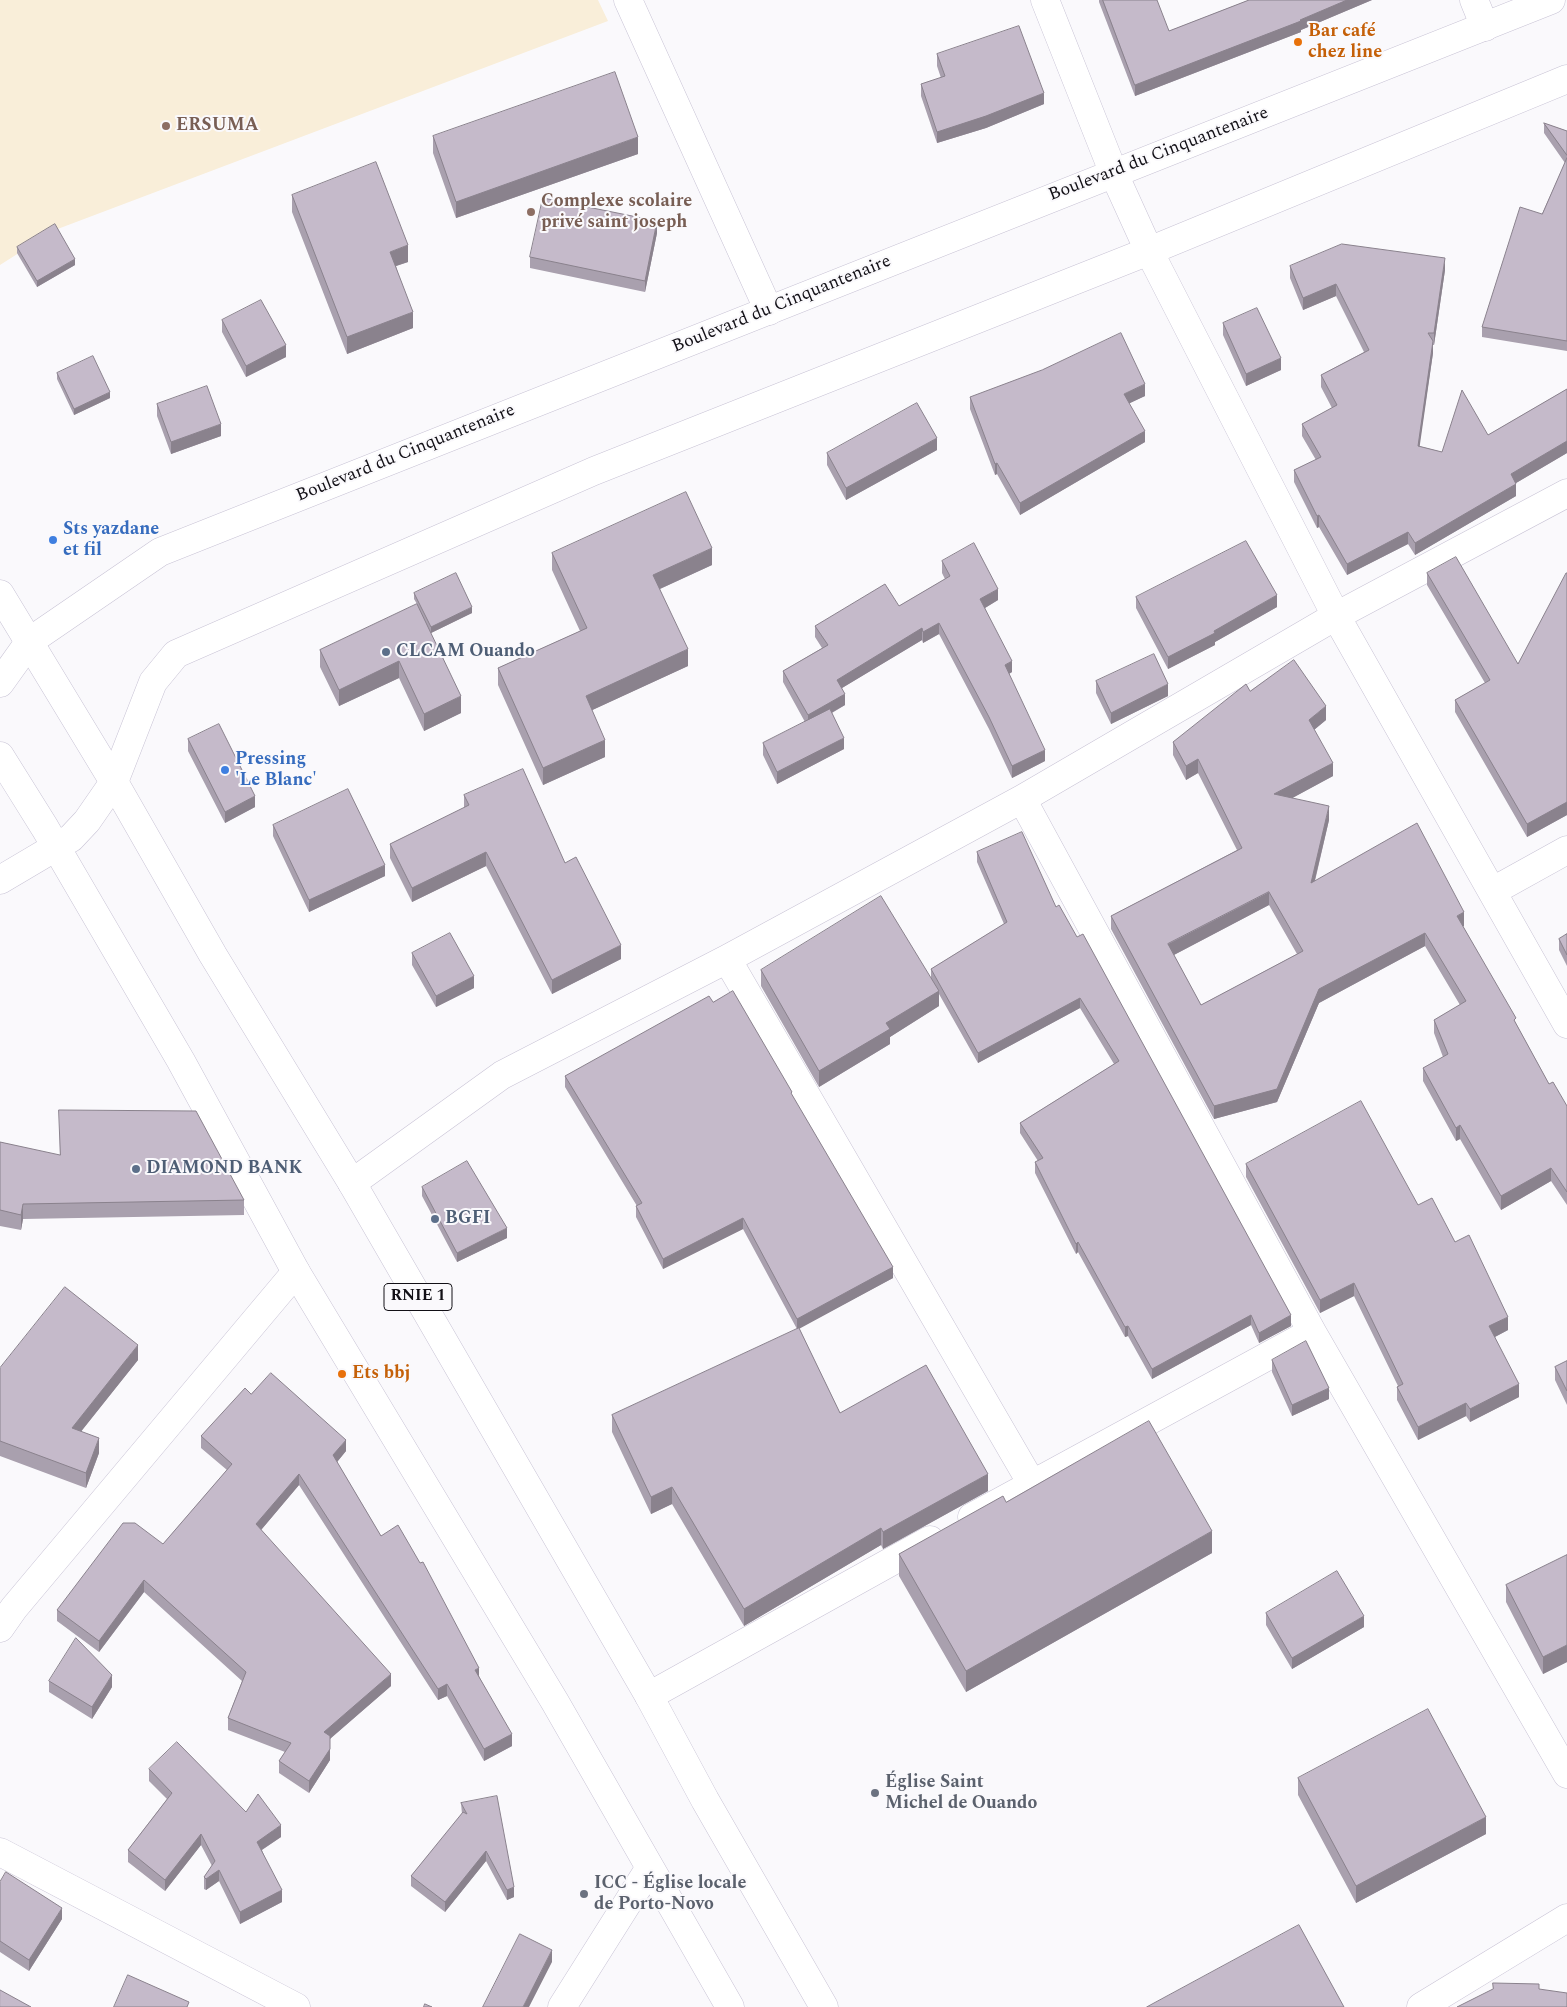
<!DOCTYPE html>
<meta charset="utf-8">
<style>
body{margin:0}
canvas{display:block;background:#faf9fc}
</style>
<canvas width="1567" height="2007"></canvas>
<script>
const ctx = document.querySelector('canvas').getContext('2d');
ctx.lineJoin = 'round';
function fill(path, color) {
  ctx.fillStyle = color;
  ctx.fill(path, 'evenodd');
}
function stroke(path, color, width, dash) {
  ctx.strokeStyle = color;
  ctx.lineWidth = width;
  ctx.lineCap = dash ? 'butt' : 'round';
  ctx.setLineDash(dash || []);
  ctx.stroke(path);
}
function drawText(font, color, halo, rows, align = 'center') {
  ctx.font = font + ' Spectral,serif';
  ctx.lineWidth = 4;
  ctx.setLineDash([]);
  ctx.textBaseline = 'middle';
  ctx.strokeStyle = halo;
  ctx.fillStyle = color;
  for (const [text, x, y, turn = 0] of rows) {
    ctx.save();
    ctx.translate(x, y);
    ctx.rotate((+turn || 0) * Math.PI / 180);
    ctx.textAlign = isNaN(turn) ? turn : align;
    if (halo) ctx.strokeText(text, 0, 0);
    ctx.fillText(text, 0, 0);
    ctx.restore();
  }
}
const education = new Path2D(`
 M0 0H598L608 21 55 230 0 265Z`);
const minor = new Path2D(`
 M628 0 769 311
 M1045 0 1114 174 1149 251 1336 616 1567 1024
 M1474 0 1485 27
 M1022 799 1312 1332 1567 1774
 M1493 891 1567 850
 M727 959 1032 1484
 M352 1183 502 1075 727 959 1022 799 1336 616 1567 493
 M972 1517 1312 1332
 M0 1628 14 1608 296 1272
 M649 1696 930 1540
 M0 1852 296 2007
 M562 2007 649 1869
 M1421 2007 1567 1918`);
const major = new Path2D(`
 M0 683 30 641 160 552 1551 0
 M0 880 71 838 87 821 114 782 153 682 176 654 594 471 1149 251 1567 79`);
const highway = new Path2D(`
 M0 594 114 782 213 955 352 1183 649 1696 705 1800 824 2007
 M0 756 45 828 181 1061 296 1272 555 1702 730 2007`);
const wall = new Path2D(`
 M1099 0H1103L1169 31 1249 0H1372L1301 30V32L1135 96 1099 2Z
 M937 54 1044 104 986 128 937 143 921 96V84L941 78 937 66Z
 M1544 123 1567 131V351L1482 337V327L1542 214 1565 163 1544 133Z
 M433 136 638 154 456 218 433 153Z
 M292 195 408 262 396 266 413 328 347 354 292 212Z
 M657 233 645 292 530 268V257Z
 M17 247 75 265 37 287 17 253Z
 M1290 266 1445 270 1434 345H1433V353L1419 446 1442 452 1488 435 1567 389V453L1516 483V496L1415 555 1408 544 1347 575 1319 527 1317 528 1294 482V470L1316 460 1302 436V424L1332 408 1321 387V375L1364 352 1336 296 1303 310 1290 278Z
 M222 320 286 357 246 377 222 332Z
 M1223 323 1281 370 1246 386 1223 335Z
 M57 373 110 398 74 415 57 379Z
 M1145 396 1129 403 1145 442 1020 515 997 474 995 475 970 409V397Z
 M157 404 221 436 171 454 157 416Z
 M937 450 846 500 827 465V453Z
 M552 553 712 565 660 589 688 666 592 710 605 757 543 785 498 685V668L580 631 552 570Z
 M942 561 998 600 985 608 1012 672 1009 674 1045 761 1012 778 989 729 939 634 923 643 922 640 842 688 845 705 832 713 844 749 777 784 763 755V743L805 722 783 682V671L822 648 815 637V626L899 606 945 579 942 573Z
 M1427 573 1518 664 1567 573V815L1527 837 1455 712V700L1485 683 1427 585Z
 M414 593 472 613 431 633 461 713 424 731 399 678 339 706 320 667V650L417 604 414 599Z
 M1136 597 1277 607 1215 642V645L1168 669 1136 608Z
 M1096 681 1168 696 1111 724 1096 693Z
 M1250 691 1326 720 1314 730 1333 776 1292 798 1329 820 1315 881 1464 926H1463L1549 1084 1567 1106V1205L1551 1181 1501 1210 1460 1139 1456 1141 1423 1081V1068L1443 1057 1434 1033V1020L1460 1005 1425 946 1319 1003 1277 1102 1214 1119 1111 929V916L1237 850 1198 773 1186 780 1173 755V742ZM1269 905 1297 954 1201 1005 1174 955Z
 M188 739 255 807 225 823 188 751Z
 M464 795 565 863 621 959 552 994 486 866 412 902 390 858V844L464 808Z
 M273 825 385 876 309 912 273 836Z
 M977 852 1056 907 1291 1326 1259 1343 1251 1325 1152 1379 1128 1336 1125 1337 1078 1252 1076 1254 1035 1173V1162L1038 1161 1020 1133V1123L1114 1064 1080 1008 978 1063 939 994V1006L890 1037V1044L819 1087 761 986V970L931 978V969L1004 924 977 862Z
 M1567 934V966L1559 950V939Z
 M412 953 474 988 436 1007 412 965Z
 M713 1002 792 1096 893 1278 799 1328 840 1413 988 1491 883 1549 881 1545 744 1626 672 1504 651 1514 612 1432V1415L797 1329 743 1229 663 1269 636 1217V1206H637L565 1087V1076Z
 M0 1142 244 1200V1215L23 1219 21 1230 0 1226Z
 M1246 1164 1418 1205 1455 1242 1508 1330 1495 1337 1519 1397 1470 1422 1466 1416 1418 1440 1397 1400V1387L1398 1386 1354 1296 1320 1313 1246 1177Z
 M422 1187 507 1238 457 1262 422 1196Z
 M138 1360 81 1431 99 1453 86 1488 0 1456V1368Z
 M1272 1360 1329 1399 1292 1416 1272 1372Z
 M1567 1361V1405L1555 1380V1367Z
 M251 1394 346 1451 337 1462 381 1536 479 1676 512 1746 484 1761 447 1696 438 1700 299 1485 261 1530 391 1686 330 1739V1760L309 1793 279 1773V1761L285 1752 228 1730V1718L242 1681 144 1592 99 1652 57 1621V1610L163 1544 227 1470 201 1448V1436Z
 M1006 1502 1212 1553 966 1692 899 1576V1554Z
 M1567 1555V1662L1543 1674 1506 1602V1585Z
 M1266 1613 1364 1627 1292 1669 1266 1625Z
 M49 1681 112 1687 92 1719 49 1692Z
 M149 1769 246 1812 281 1837 262 1850 282 1902 240 1924 219 1881 206 1890 204 1889V1877L212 1866 201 1845 165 1891 128 1862V1850L167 1799 149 1781Z
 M1298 1778 1486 1834 1356 1903 1298 1795Z
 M461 1803 514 1897 507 1900 486 1861 445 1912 411 1886V1876L462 1814Z
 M0 1882 62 1919 29 1971 0 1952Z`);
const shadedWall = new Path2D(`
 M1347 0H1372L1301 30V32L1135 96V85L1300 20Z
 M1044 93V104L986 128 937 143V132Z
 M638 137V154L456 218V202Z
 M657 221V233L645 292V281Z
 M408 245V262L390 268V252Z
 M1445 258V270L1434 345V333Z
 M75 259V265L37 287V281Z
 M1336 284V296L1303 310V298Z
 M413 312V328L347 354V337Z
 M1433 341V353L1418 458V446Z
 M286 345V357L246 377V366Z
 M1281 358V370L1246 386V374Z
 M1145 384V396L1124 406V394Z
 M110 392V398L74 415V409Z
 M221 424V436L171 454V442Z
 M1145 431V442L1020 515V503Z
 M937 438V450L846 500V488Z
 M1567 441V453L1511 486V474Z
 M997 463V474L995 475V464Z
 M1516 484V496L1415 555V543Z
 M1319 515V527L1317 528V516Z
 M1408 532V544L1347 575V564Z
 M712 548V565L653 592V575Z
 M998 589V600L980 611V599Z
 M1277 595V607L1215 642V645L1168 669V657Z
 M472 607V613L431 633V627Z
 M939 623V634L923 643V632Z
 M922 628V640L837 691V680Z
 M688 649V666L586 713V696Z
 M399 661V678L339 706V690Z
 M1012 661V672L1005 676V665Z
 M1168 684V696L1111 724V713Z
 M845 694V705L808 726V715Z
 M461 696V713L424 731V714Z
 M1326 706V720L1309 734V720Z
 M844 738V749L777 784V772Z
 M605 740V757L543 785V768Z
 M1045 750V761L1012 778V766Z
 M1198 759V773L1186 780V766Z
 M1333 763V776L1274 808V794Z
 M255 796V807L225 823V812Z
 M1567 802V815L1527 837V824Z
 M1329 806V820L1311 896V883Z
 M486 852V866L412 902V888Z
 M385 865V876L309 912V900Z
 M1269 892V905L1168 958V944Z
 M1464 912V926L1457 929V916Z
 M1425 933V946L1319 1003 1277 1102 1214 1119V1106L1319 989Z
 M621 945V959L552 994V980Z
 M474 976V988L436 1007V996Z
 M939 991V1006L890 1037V1044L819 1087V1071L886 1023Z
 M1080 998V1008L978 1063V1053Z
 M1460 1125V1139L1456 1141V1128Z
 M1551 1168V1181L1501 1210V1196Z
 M23 1204V1219L21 1230V1215Z
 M743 1218V1229L663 1269V1259Z
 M507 1228V1238L457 1262V1253Z
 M1078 1242V1252L1076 1254V1244Z
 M893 1267V1278L797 1330V1319Z
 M1354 1283V1296L1320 1313V1300Z
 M1251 1315V1325L1152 1379V1369Z
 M1291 1315V1326L1259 1343V1333Z
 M1508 1317V1330L1489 1340V1326Z
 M1128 1326V1336L1125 1337V1327Z
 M138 1345V1360L72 1443V1428Z
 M1519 1384V1397L1470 1422V1409Z
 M1329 1388V1399L1292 1416V1405Z
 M1466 1403V1416L1418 1440V1427Z
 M99 1438V1453L86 1488V1473Z
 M346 1440V1451L333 1467V1455Z
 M299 1474V1485L256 1536V1524Z
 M988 1474V1491L883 1549V1532Z
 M672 1487V1504L651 1514V1497Z
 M881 1528V1545L744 1626V1609Z
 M1212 1531V1553L966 1692V1671Z
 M144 1580V1592L99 1652V1641Z
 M1364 1616V1627L1292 1669V1658Z
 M1567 1645V1662L1543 1674V1657Z
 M479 1668V1679L475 1670Z
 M391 1674V1686L324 1744V1732Z
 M112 1675V1687L92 1719V1707Z
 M447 1684V1696L438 1700V1689Z
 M512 1734V1746L484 1761V1749Z
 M330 1749V1760L309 1793V1781Z
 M1486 1817V1834L1356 1903V1886Z
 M281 1825V1837L257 1853V1842Z
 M201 1834V1845L165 1891V1880Z
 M486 1851V1861L445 1912V1902Z
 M219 1870V1881L206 1890V1879Z
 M514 1887V1897L507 1900V1890Z
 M282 1890V1902L240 1924V1912Z
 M62 1908V1919L29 1971V1960Z
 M552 1950V1962L529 2007H523Z`);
const building = new Path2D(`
 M1103 0H1157L1169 31 1249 0H1347L1300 20 1301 21 1135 85Z
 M1019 26 1044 93 986 116 937 132 921 84 945 76 937 54Z
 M615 72 638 137 456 202 433 136Z
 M1544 123 1567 131V155Z
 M1567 158V341L1482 327 1520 207 1542 214Z
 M376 162 408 245 390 252 413 312 347 337 292 195Z
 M543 198 657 221 645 281 530 257Z
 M55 224 75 259 37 281 17 247Z
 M1342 244 1445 258 1434 333H1428L1433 341 1418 446 1442 452 1462 390 1488 435 1567 389V441L1511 474 1516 484 1415 543 1408 532 1347 564 1319 515 1317 516 1294 470 1321 457 1302 424 1337 405 1321 375 1369 350 1336 284 1303 298 1290 266Z
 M261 300 286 345 246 366 222 320Z
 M1257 308 1281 358 1246 374 1223 323Z
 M1121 333 1145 384 1124 394 1145 431 1020 503 997 463 995 464 970 397 1042 370Z
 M93 356 110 392 74 409 57 373Z
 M207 386 221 424 171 442 157 404Z
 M917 403 937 438 846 488 827 453Z
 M686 492 712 548 653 575 688 649 586 696 605 740 543 768 498 668 587 628 552 553Z
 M1246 541 1277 595 1214 631 1215 633 1168 657 1136 597Z
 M974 543 998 589 980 599 1012 661 1005 665 1045 750 1012 766 989 717 939 623 923 632 922 628 837 680 845 694 808 715 783 671 828 645 815 626 885 584 899 606 950 576 942 561Z
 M1456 557 1518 664 1566 573H1567V802L1527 824 1455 700 1490 680 1427 573Z
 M456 573 472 607 431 627 414 593Z
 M417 604 461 696 424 714 399 661 339 690 320 650Z
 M1154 654 1168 684 1111 713 1096 681Z
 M1294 660 1326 706 1309 720 1333 763 1274 794 1329 806 1311 883 1417 823 1464 912 1457 916 1516 1018 1514 1020 1549 1084 1553 1082 1567 1106V1192L1551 1168 1501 1196 1460 1125 1456 1128 1423 1068 1448 1054 1434 1020 1466 1001 1425 933 1319 989 1277 1089 1214 1106 1111 916 1242 848 1198 759 1186 766 1173 742 1246 684 1250 691ZM1269 892 1303 951 1201 1005 1168 944Z
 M830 709 844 738 777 772 763 743Z
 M219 724 255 796 225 812 188 739Z
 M523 769 565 863 576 857 621 945 552 980 486 852 412 888 390 844 469 805 464 795Z
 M348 789 385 865 309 900 273 825Z
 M1022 832 1056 907 1059 905 1077 937 1083 934 1291 1315 1259 1333 1251 1315 1152 1369 1128 1326 1125 1327 1078 1242 1076 1244 1035 1162 1043 1158 1020 1123 1119 1061 1080 998 978 1053 931 969 1007 922 977 852Z
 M881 896 939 991 886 1023 890 1029 819 1071 761 970Z
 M450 933 474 976 436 996 412 953Z
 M1567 934V955L1559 939Z
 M733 991 792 1092 791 1093 893 1267 797 1319 743 1218 663 1259 636 1206 642 1203 565 1076 709 996 713 1002Z
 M1361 1101 1418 1205 1432 1198 1455 1242 1469 1235 1508 1317 1489 1326 1519 1384 1470 1409 1466 1403 1418 1427 1397 1387 1403 1384 1354 1283 1320 1300 1246 1164Z
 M59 1110 196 1111 244 1200 23 1204 21 1215 0 1210V1142L60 1155Z
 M467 1161 507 1228 457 1253 422 1187Z
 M65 1287 138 1345 72 1428 99 1438 86 1473 0 1441V1368Z
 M799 1328 840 1413 926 1365 988 1474 883 1532 881 1528 744 1609 672 1487 651 1497 612 1415Z
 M1306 1341 1329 1388 1292 1405 1272 1360Z
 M1567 1361V1391L1555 1367Z
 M271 1373 346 1440 333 1455 381 1536 398 1525 420 1563 423 1562 479 1668 475 1670 512 1734 484 1749 447 1684 438 1689 299 1474 256 1524 391 1674 324 1732 330 1736V1749L309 1781 279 1761 291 1743 228 1718 246 1672 144 1580 99 1641 57 1610 123 1523H135L163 1544 232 1464 201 1436 245 1388 251 1394Z
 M1149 1421 1212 1531 966 1671 899 1554 1003 1496 1006 1502Z
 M1567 1555V1645L1543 1657 1506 1585Z
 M1337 1571 1364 1616 1292 1658 1266 1613Z
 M76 1638 112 1675 92 1707 49 1681Z
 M1428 1709 1486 1817 1356 1886 1298 1778Z
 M177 1742 246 1812 258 1794 281 1825 257 1842 282 1890 240 1912 219 1870 206 1879 204 1877 215 1861 201 1834 165 1880 128 1850 172 1793 149 1769Z
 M497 1796 514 1887 507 1890 486 1851 445 1902 411 1876 463 1812 467 1814 461 1803Z
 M6 1872 62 1908 29 1960 0 1941V1882Z
 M1299 1925 1344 2007H1147Z
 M520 1934 552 1950 523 2007H483Z
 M128 1975 189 2002 187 2007H114Z
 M1493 1983 1539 1984V1989L1567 1993V2007H1457L1493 1989Z
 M0 1990 31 2007H0Z
 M425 2004 432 2007H424Z`);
const markers = [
 [1298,42,5,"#e8710a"],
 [166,126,5,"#8d6e63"],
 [531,212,5,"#8d6e63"],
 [53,540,5,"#3f7fe0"],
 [386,652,5,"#5c6f8a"],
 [225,770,5,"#3f7fe0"],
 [136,1169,5,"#5c6f8a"],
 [435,1219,5,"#5c6f8a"],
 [342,1374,5,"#e8710a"],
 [875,1793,5,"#6b7280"],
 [584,1894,5,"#6b7280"]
];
const shields = [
 [418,1297,68]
];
const shieldNames = [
 ["RNIE 1",418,1297]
];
const foodNames = [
 ["Bar café",1308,32],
 ["chez line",1308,53],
 ["Ets bbj",352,1374]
];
const educationNames = [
 ["ERSUMA",176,126],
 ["Complexe scolaire",541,202],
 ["privé saint joseph",541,223]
];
const streetNames = [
 ["Boulevard du Cinquantenaire",1159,155,-21],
 ["Boulevard du Cinquantenaire",782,305,-22],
 ["Boulevard du Cinquantenaire",406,454,-22]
];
const shopNames = [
 ["Sts yazdane",63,530],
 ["et fil",63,551],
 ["Pressing",235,760],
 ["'Le Blanc'",235,781]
];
const serviceNames = [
 ["CLCAM Ouando",396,652],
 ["DIAMOND BANK",146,1169],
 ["BGFI",445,1219]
];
const worshipNames = [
 ["Église Saint",885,1783],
 ["Michel de Ouando",885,1804],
 ["ICC - Église locale",594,1884],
 ["de Porto-Novo",594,1905]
];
fill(education, '#f9eed9');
stroke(minor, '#c8c3d5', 29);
stroke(major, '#c8c3d5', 29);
stroke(highway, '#c8c3d5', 29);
stroke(minor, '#fff', 28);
stroke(major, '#fff', 28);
stroke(highway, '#fff', 28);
fill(wall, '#a9a0ae');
fill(shadedWall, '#8a828d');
fill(building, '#c5baca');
stroke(building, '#8a828d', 1);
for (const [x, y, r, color] of markers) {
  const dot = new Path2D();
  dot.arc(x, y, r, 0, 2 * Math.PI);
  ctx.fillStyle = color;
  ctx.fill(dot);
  stroke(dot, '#faf9fc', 2);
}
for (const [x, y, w] of shields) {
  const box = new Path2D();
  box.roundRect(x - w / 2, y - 13.5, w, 27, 4);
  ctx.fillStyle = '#faf9fc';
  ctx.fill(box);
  stroke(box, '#121016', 1);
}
drawText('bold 16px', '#121016', null, shieldNames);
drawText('bold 18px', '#c56008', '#faf9fc', foodNames, 'left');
drawText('bold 18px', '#785e54', '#faf9fc', educationNames, 'left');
drawText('18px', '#121016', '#faf9fc', streetNames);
drawText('bold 18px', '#366cbe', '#faf9fc', shopNames, 'left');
drawText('bold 18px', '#4e5e75', '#faf9fc', serviceNames, 'left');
drawText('bold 18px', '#5b616d', '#faf9fc', worshipNames, 'left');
</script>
